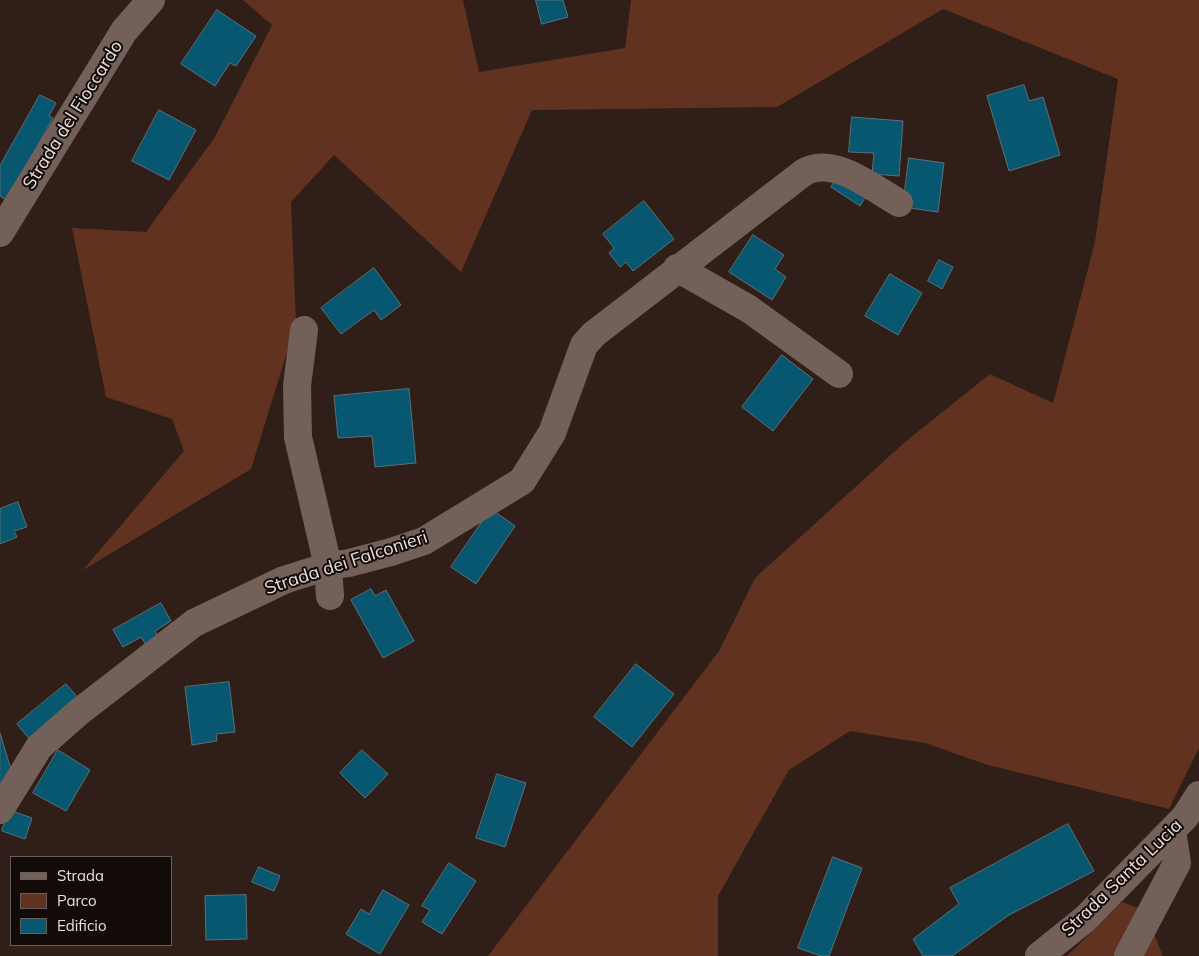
<!DOCTYPE html>
<style>
body{margin:0}
#map{position:relative;width:1199px;height:956px;overflow:hidden;background:#2f1f18;font-family:Mulish,sans-serif}
canvas{display:block}
.legend{position:absolute;left:10px;top:856px;width:162px;height:90px;box-sizing:border-box;background:#120b08;border:1px solid #685f5c;margin:0;padding:6px 9px;list-style:none;font-size:15px;color:#eadeda}
.legend li{display:flex;align-items:center;gap:10px;height:25px}
.legend b{width:25px;border:1px solid #685f5c}
</style>
<div id="map">
<canvas width="1199" height="956"></canvas>
<ul class="legend">
<li><b style="height:6px;background:#736058"></b>Strada</li>
<li><b style="height:14px;background:#61321f"></b>Parco</li>
<li><b style="height:14px;background:#085770"></b>Edificio</li>
</ul>
</div>
<script>
const ctx = document.querySelector('canvas').getContext('2d');
ctx.lineJoin = 'round';
function fill(path, color) {
  ctx.fillStyle = color;
  ctx.fill(path, 'evenodd');
}
function stroke(path, color, width, dash) {
  ctx.strokeStyle = color;
  ctx.lineWidth = width;
  ctx.lineCap = dash ? 'butt' : 'round';
  ctx.setLineDash(dash || []);
  ctx.stroke(path);
}
function drawText(font, color, halo, rows, align = 'center') {
  ctx.font = font + ' Mulish,sans-serif';
  ctx.lineWidth = 4;
  ctx.setLineDash([]);
  ctx.textBaseline = 'middle';
  ctx.strokeStyle = halo;
  ctx.fillStyle = color;
  for (const [text, x, y, turn = 0] of rows) {
    ctx.save();
    ctx.translate(x, y);
    ctx.rotate((+turn || 0) * Math.PI / 180);
    ctx.textAlign = isNaN(turn) ? turn : align;
    if (halo) ctx.strokeText(text, 0, 0);
    ctx.fillText(text, 0, 0);
    ctx.restore();
  }
}
const green = new Path2D(`
 M243 0H463L479 72 625 48 631 0H1199V748L1169 809 988 765 925 743 850 731 789 770 718 896V956H488L719 651 755 578 905 442 990 374 1053 403 1095 242 1118 79 943 9 777 107 532 110 461 272 334 155 291 202 296 323 251 469 83 570 184 451 172 419 106 397 72 228 146 232 215 137 272 25Z
 M1122 902 1144 910 1163 956H1067Z`);
const building = new Path2D(`
 M536 0H563L568 17 542 24Z
 M217 10 256 36 236 66 230 63 215 86 181 64Z
 M1024 85 1029 101 1043 97 1060 155 1009 171 987 96Z
 M40 95 56 103 49 116 53 118 7 200 0 196V166Z
 M159 110 196 130 169 180 132 161Z
 M852 117 903 121 899 176 872 174 874 153 849 152Z
 M909 158 944 163 938 212 903 207Z
 M841 173 869 191 860 206 831 187Z
 M644 201 674 239 633 271 626 262 620 267 609 253 614 248 603 234Z
 M753 235 784 255 775 269 786 277 772 300 729 272Z
 M939 260 953 267 942 289 928 281Z
 M374 268 401 305 381 320 374 310 341 334 321 308Z
 M890 274 922 293 898 335 865 316Z
 M782 355 813 379 773 431 742 407Z
 M409 389 416 463 375 467 372 436 338 438 334 396Z
 M18 502 27 527 14 531 17 537 0 544V509Z
 M491 509 515 526 476 584 451 567Z
 M371 589 375 596 386 590 414 641 383 658 351 600Z
 M161 603 171 621 155 631 159 637 146 645 141 637 123 647 113 630Z
 M636 664 674 694 632 747 594 717Z
 M229 682 235 732 216 734 217 741 192 745 185 687Z
 M66 684 80 700 31 741 17 724Z
 M0 733 12 773 0 784Z
 M58 750 90 770 66 811 33 793Z
 M362 750 388 774 365 798 340 773Z
 M497 774 526 783 505 847 476 838Z
 M9 810 32 818 25 839 2 831Z
 M1068 824 1094 871 1009 915 952 956H923L913 939 959 904 950 888Z
 M833 857 862 868 829 956H821L798 948Z
 M449 863 476 881 442 934 422 922 430 910 422 906Z
 M259 867 280 876 274 891 252 882Z
 M383 890 409 905 380 954 346 934 361 909 369 914Z
 M246 895 247 939 206 940 205 896Z`);
const minor = new Path2D(`
 M0 233 124 31 151 0
 M677 268 749 309 839 374
 M304 330 297 386 298 437 328 566 330 596
 M0 810 39 747 79 712 194 623 284 580 328 566 349 563 391 552 424 541 522 481 552 433 584 345 594 334 803 173C832 154 874 189 899 203
 M1039 956 1085 919 1185 817 1199 795
 M1128 956 1177 863 1172 831`);
const streetNames = [
 ["Strada del Fioccardo",73,115,-58],
 ["Strada dei Falconieri",346,563,-18],
 ["Strada Santa Lucia",1122,878,-44]
];
fill(green, '#61321f');
fill(building, '#085770');
stroke(building, '#5c7079', 1);
stroke(minor, '#736058', 28);
drawText('18px', '#eadeda', '#120b08', streetNames);
</script>
